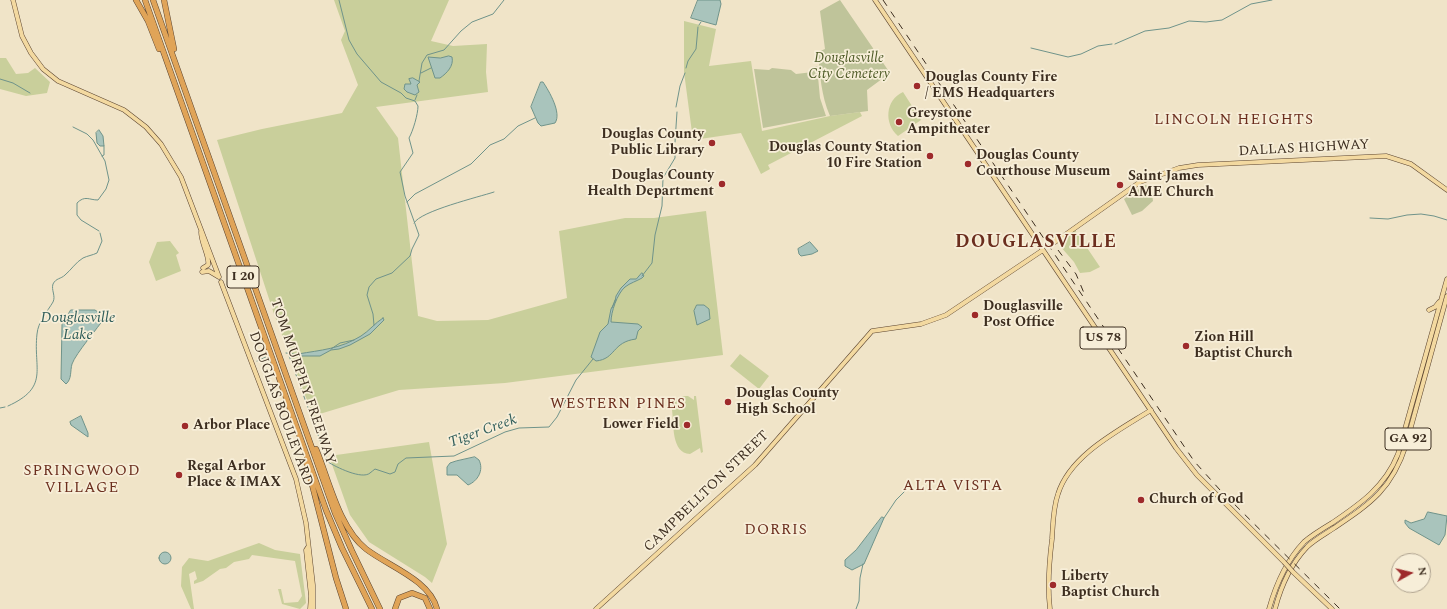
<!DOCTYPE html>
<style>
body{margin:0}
#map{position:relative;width:1447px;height:609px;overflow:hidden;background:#f0e4c8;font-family:Spectral,serif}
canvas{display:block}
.north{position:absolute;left:1391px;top:553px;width:40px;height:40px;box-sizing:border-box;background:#f7eed8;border:1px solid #ada18e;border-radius:50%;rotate:82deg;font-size:11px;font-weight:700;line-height:16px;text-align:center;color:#3d2e20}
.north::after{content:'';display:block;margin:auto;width:14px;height:18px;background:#9e2a2b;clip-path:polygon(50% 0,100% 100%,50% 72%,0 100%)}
</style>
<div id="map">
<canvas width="1447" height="609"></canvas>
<div class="north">N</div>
</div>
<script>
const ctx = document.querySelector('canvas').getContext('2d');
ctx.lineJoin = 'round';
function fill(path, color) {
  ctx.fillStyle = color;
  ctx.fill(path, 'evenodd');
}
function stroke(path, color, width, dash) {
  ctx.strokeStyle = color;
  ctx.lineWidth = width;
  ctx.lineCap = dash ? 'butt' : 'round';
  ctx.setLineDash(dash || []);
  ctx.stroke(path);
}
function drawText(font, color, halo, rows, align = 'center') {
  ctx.font = font + ' Spectral,serif';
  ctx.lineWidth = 3.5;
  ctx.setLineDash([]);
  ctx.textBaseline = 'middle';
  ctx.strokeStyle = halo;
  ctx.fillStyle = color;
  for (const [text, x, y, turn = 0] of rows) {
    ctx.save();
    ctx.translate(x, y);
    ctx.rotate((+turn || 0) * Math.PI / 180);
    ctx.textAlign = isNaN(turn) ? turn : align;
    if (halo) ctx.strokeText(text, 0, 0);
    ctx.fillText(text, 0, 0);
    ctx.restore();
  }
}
const green = new Path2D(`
 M334 0H449L431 41 453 46 487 44 486 72 488 92 376 107 398 138 418 316 437 321 488 320 567 298 559 231 625 218H654L706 211 723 355 505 383 399 390 313 416 274 314 217 140 262 129 342 113 358 85 341 40 345 31Z
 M684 21 716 29 709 66 751 61 762 131 830 116 860 112 862 116 768 165 770 169 761 174 741 133 693 140 684 72Z
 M0 58H6L16 74 28 73 35 68 50 82 47 93 26 96 0 89Z
 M903 92 921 120 898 136C884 124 885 100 903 92Z
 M1075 230 1100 267 1090 272 1080 273 1074 262 1060 246 1063 239Z
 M170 241 179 253 176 255 181 271 156 281 149 262 157 242Z
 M740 354 769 376 759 389 730 366Z
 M688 396 694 400V396H696L703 452 701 453 700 448 690 454C671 453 674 424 672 410 673 401 679 395 688 396Z
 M429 442 447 544 432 583 425 577 369 542 350 515 329 456Z
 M259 543 275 550 300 554 306 603 300 609 282 604 278 589H281L284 603 298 602 302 596 295 561 252 555 249 559 234 562 226 568 220 569 203 581 194 584V581L197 579 195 571 189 574 194 609H191L181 586 182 567 189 558 208 561Z`);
const cemetery = new Path2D(`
 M840 0 890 73 867 90 868 111 830 116C821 95 820 75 818 52L825 49 820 11Z
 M817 66 820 98 826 116 763 128 754 69 769 70 772 68 791 70 796 74 813 72 812 67Z
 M1145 185 1151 187 1153 201 1142 211 1132 215 1124 199Z`);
const water = new Path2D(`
 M698 0H720L721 4 716 25 691 18Z
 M449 56 452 57C454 66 447 73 440 78H435L428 57 440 58Z
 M413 78 420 82 417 85 419 92 415 95 407 92 404 89 405 84H411L409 79Z
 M541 82H543C549 91 562 113 555 123L541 126 538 123 531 107Z
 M99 130 103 136 104 146H100L97 143 96 133Z
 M810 242 818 251 812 254 801 256 799 254 798 249Z
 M642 273 644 276 642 278C637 281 630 283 625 287 617 294 611 312 611 322L638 324 642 327 638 331 636 339C612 342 616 359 596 361L591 357 600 332 608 324 611 309 615 302 616 296 621 288 630 279H636Z
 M697 305H704L709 309 710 319 697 325 694 311Z
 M71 310H95L105 317C98 328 76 353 72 364 70 371 72 379 66 384L61 379 62 325Z
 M383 318 384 320 370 334 350 345 339 349 331 350 320 356H299L298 354C321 350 340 349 361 336 369 331 375 323 383 318Z
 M81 416 88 433V437L71 425 70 422Z
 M475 457 479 460C484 470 478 481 468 485L457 475H447V467L450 463 456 461Z
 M1428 512 1447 516 1445 535 1439 545 1409 528 1405 523V520L1411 523 1424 519Z
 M882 517 884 518 864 564 852 570 845 566V560L856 550Z
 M159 558a6 6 0 1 1 12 0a6 6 0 1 1-12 0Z`);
const stream = new Path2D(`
 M339 0 349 40 357 54 381 82 401 93 406 98 415 101 418 106C418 114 413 131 409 138L413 153 400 172 405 196 419 235 412 249 410 256 392 273 376 279 369 287 367 295 373 314 374 325
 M699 25 701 22
 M1115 44 1145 31 1169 28 1189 21 1206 22 1222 20 1251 4 1272 0
 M1031 48 1068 57 1081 54 1098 46 1112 44
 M686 68 688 61 696 49 698 27
 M421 73 431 68
 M0 79 13 83 30 93
 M419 81 422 63 427 55 444 50 461 31 472 22 493 14 504 0
 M415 100 417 95
 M676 107 680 86 685 73
 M73 127 87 134 93 140 105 161 109 180 106 189 98 200C89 200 85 195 77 203V215L81 220 99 231
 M675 142 677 112
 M102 156 104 155V146
 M407 202 415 194 471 164 490 145 504 139 518 126 535 118
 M1370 218 1388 219 1407 215 1421 214 1434 216 1447 220
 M414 223C420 211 479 197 494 192
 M642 276 652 263 655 235 662 206 663 178 675 158V146
 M612 308 615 300
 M331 349 340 343 354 340
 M286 353 300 355
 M288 353 328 462C336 467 362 480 370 473 372 472 373 470 375 469L390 474 395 472 398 464 406 458 454 456 505 432 519 428 549 427 557 417 576 380 593 359
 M257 361 266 357
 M8 406C50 387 33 369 37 334 38 322 47 312 53 302 56 296 51 290 53 284 56 278 61 279 65 275 71 270 76 262 83 258 87 256 93 255 97 253L102 241 100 233
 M0 408 5 407
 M884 518 896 500 906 490
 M856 609 859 601 860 578 863 564`);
const major = new Path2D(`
 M13 0 22 36 31 53 43 69 58 81 124 110 146 127 161 144 181 177 219 277
 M875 0 1176 448 1197 475 1284 562
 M201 232C201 243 210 257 208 265L203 268
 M1052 238H1060
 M1055 242 1140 182 1179 168 1198 165 1386 156 1411 164 1447 190
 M202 272 209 271 219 277
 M221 282 296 479 306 523 313 585V609
 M1429 310 1435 307 1439 302
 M308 547 306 550 311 596 310 609
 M1293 572 1332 609
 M596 609 755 465 872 331 921 324 946 315 1043 250
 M1050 609C1047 585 1049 563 1052 539 1053 524 1053 508 1058 494 1070 455 1118 431 1151 410
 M1269 609C1276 584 1286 561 1304 542 1312 535 1322 529 1332 523 1360 504 1385 487 1398 454L1447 279
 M1275 609C1281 586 1290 565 1307 547 1314 540 1325 534 1334 528 1371 503 1392 489 1406 445L1447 296`);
const highway = new Path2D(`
 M136 0 148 21 159 49
 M145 0 326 510 342 548 372 609
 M153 0 335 513 352 551 380 609
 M164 0 174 49
 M316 449C329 480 339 528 366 549 388 566 430 580 437 609
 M306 461 336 578 346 609
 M395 609 399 598 412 593 425 598 430 609`);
const rail = new Path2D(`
 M883 0 1194 461 1220 490 1340 609
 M1058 250 1076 274 1084 293`);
const majorBridge = new Path2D(`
 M1284 562 1293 572`);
const markers = [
 [917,86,4,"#9e2a2b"],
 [899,122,4,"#9e2a2b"],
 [712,143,4,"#9e2a2b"],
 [930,156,4,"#9e2a2b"],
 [968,164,4,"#9e2a2b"],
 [722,184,4,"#9e2a2b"],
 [1120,185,4,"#9e2a2b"],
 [975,315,4,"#9e2a2b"],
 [1186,346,4,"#9e2a2b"],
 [728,402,4,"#9e2a2b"],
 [687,425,4,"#9e2a2b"],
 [185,426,4,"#9e2a2b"],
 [179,475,4,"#9e2a2b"],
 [1141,500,4,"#9e2a2b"],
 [1053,585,4,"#9e2a2b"]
];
const shields = [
 [243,277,32],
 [1103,338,46],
 [1408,439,46]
];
const shieldNames = [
 ["I 20",243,277],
 ["US 78",1103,338],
 ["GA 92",1408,439]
];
const parkNames = [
 ["Douglasville",849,59],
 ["City Cemetery",849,75]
];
const poiNames = [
 ["Douglas County Fire",925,78],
 ["/ EMS Headquarters",925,94],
 ["Greystone",907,114],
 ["Ampitheater",907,130],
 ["Douglas County",704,135,"right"],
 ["Public Library",704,151,"right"],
 ["Douglas County Station",922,148,"right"],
 ["10 Fire Station",922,164,"right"],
 ["Douglas County",976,156],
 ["Courthouse Museum",976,172],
 ["Douglas County",714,176,"right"],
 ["Health Department",714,192,"right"],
 ["Saint James",1128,177],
 ["AME Church",1128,193],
 ["Douglasville",983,307],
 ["Post Office",983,323],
 ["Zion Hill",1194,338],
 ["Baptist Church",1194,354],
 ["Douglas County",736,394],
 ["High School",736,410],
 ["Lower Field",679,425,"right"],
 ["Arbor Place",193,426],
 ["Regal Arbor",187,467],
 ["Place & IMAX",187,483],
 ["Church of God",1149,500],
 ["Liberty",1061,577],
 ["Baptist Church",1061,593]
];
const streetNames = [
 ["DALLAS HIGHWAY",1304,149,-3],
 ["TOM MURPHY FREEWAY",302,382,71],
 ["DOUGLAS BOULEVARD",280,409,70],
 ["CAMPBELLTON STREET",707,492,-44]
];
const neighbourhoodNames = [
 ["LINCOLN HEIGHTS",1234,121],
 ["WESTERN PINES",618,405],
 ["SPRINGWOOD",82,472],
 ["VILLAGE",82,489],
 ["ALTA VISTA",953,487],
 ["DORRIS",776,531]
];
const waterNames = [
 ["Douglasville",78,319],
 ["Lake",78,336],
 ["Tiger Creek",483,432,-20]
];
const districtNames = [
 ["DOUGLASVILLE",1036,243]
];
fill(green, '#c9cf9b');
fill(cemetery, '#bfc49a');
fill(water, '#a9c4bc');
stroke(water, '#6f938a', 1);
stroke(stream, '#6f938a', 1);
stroke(major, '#5b4430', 5);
stroke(highway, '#5b4430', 6);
stroke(major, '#f3d9a0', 4);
stroke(highway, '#e0a458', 5);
stroke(rail, '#3d2e20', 1, [7, 7]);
stroke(majorBridge, '#5b4430', 5, []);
stroke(majorBridge, '#f3d9a0', 4);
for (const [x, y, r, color] of markers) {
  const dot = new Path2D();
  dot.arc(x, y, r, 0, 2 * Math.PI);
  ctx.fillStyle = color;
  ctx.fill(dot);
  stroke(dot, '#f7eed8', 1.5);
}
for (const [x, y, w] of shields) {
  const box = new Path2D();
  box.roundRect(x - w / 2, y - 11, w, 22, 3);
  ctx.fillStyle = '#f7eed8';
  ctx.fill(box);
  stroke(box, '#3d2e20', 1);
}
drawText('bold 13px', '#3d2e20', null, shieldNames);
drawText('italic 14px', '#4d5a26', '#f7eed8', parkNames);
drawText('bold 14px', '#3d2e20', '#f7eed8', poiNames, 'left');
drawText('14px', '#3d2e20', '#f7eed8', streetNames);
ctx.letterSpacing = '1px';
drawText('15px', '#6b2e1e', '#f7eed8', neighbourhoodNames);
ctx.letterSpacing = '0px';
drawText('italic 15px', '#2f5d5a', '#f7eed8', waterNames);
ctx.letterSpacing = '1px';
drawText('bold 18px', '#6b2e1e', '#f7eed8', districtNames);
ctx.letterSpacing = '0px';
</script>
